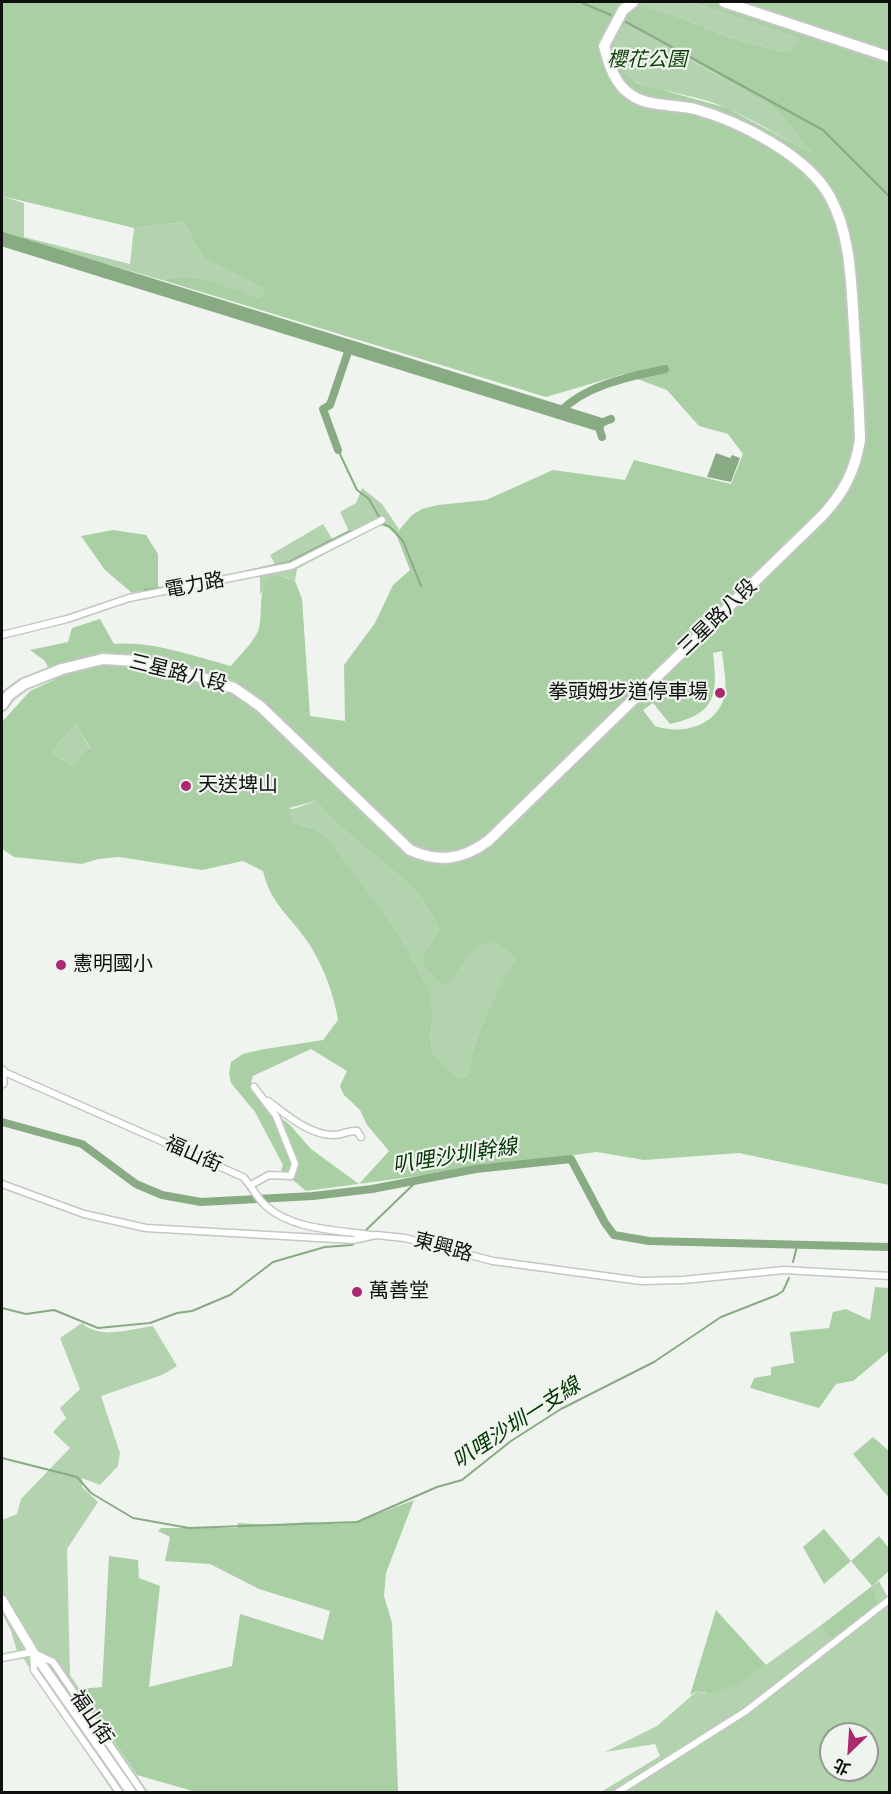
<!DOCTYPE html>
<meta charset="utf-8">
<style>
body{margin:0}
#map{position:relative;width:891px;height:1794px;overflow:hidden;background:#eff5ee;font-family:"Times New Roman","Noto Sans TC",serif}
canvas{display:block}
.frame{position:absolute;inset:0;border:3px solid #0e100e;pointer-events:none}
.north{position:absolute;left:819px;top:1722px;width:60px;height:60px;box-sizing:border-box;background:#eff5ee;border:2px solid #959994;border-radius:50%;rotate:205deg;font-size:16px;font-weight:700;line-height:24px;text-align:center;color:#0e100e}
.north::after{content:'';display:block;margin:auto;width:21px;height:27px;background:#ac2871;clip-path:polygon(50% 0,100% 100%,50% 72%,0 100%)}
</style>
<div id="map">
<canvas width="891" height="1794"></canvas>
<div class="frame"></div>
<div class="north">北</div>
</div>
<script>
const ctx = document.querySelector('canvas').getContext('2d');
ctx.lineJoin = 'round';
function fill(path, color) {
  ctx.fillStyle = color;
  ctx.fill(path, 'evenodd');
}
function stroke(path, color, width, dash) {
  ctx.strokeStyle = color;
  ctx.lineWidth = width;
  ctx.lineCap = dash ? 'butt' : 'round';
  ctx.setLineDash(dash || []);
  ctx.stroke(path);
}
function drawText(font, color, halo, rows, align = 'center') {
  ctx.font = font + ' "Times New Roman","Noto Sans TC",serif';
  ctx.lineWidth = 4.5;
  ctx.setLineDash([]);
  ctx.textBaseline = 'middle';
  ctx.strokeStyle = halo;
  ctx.fillStyle = color;
  for (const [text, x, y, turn = 0] of rows) {
    ctx.save();
    ctx.translate(x, y);
    ctx.rotate((+turn || 0) * Math.PI / 180);
    ctx.textAlign = isNaN(turn) ? turn : align;
    if (halo) ctx.strokeText(text, 0, 0);
    ctx.fillText(text, 0, 0);
    ctx.restore();
  }
}
const green = new Path2D(`
 M638 2H691L800 38 790 50 781 51 728 37 682 18 634 4Z
 M626 22 777 110 814 155C786 140 758 122 728 109 700 95 668 94 639 83 617 75 605 46 614 26L622 29Z
 M2 196 24 203V237L130 264 134 228 183 222 203 258 265 289 260 298C230 289 193 269 162 280L9 236 2 233Z
 M362 488 382 504 399 529 396 534 387 527 380 525 297 569 295 581 286 577 266 584 260 595V567L275 564 270 555 323 524 333 540 349 531 340 512 356 503Z
 M76 724 90 749 72 766 51 752Z
 M316 801C345 836 385 860 417 893 426 902 432 917 439 929L425 950 448 986C467 957 483 922 517 960 499 980 483 1023 473 1049 470 1059 472 1067 467 1076L461 1078 443 1067 433 1054 430 1038 433 1013 396 930 312 828 295 823 289 808 293 809Z
 M82 1323C100 1340 130 1329 153 1326L177 1366 162 1375 101 1396 120 1453 118 1466 100 1485 82 1478V1487L98 1502 67 1549 70 1675 148 1792H113L23 1658 2 1661V1654L17 1651 11 1631 2 1613V1520L17 1514 21 1499 70 1448 53 1432 66 1418 60 1408 80 1389 60 1338Z
 M879 1581 889 1600V1792H601L660 1756 655 1744 605 1752 657 1726 697 1691 704 1693 756 1672 820 1626 834 1644 881 1607 872 1586ZM831 1734H867V1770H831Z`);
const forest = new Path2D(`
 M2 2H638L635 4 682 18 728 37 781 51 790 50 799 38 691 2H889V1185L739 1153 644 1160 597 1152 306 1191 281 1170 283 1165 255 1112 231 1083 229 1074 231 1062 243 1054 259 1050 323 1040 338 1020C334 993 321 960 305 938 287 913 270 902 263 871L243 861 202 870 119 857 98 859 82 864 14 857 2 849V722L30 691 54 680 45 661 30 650 68 642 72 628 100 619 114 644C154 641 192 656 231 666 239 656 256 640 259 628 265 608 251 562 295 581L302 599 310 716 345 721 344 665 375 623 393 585 410 570 396 534 412 515 422 509 438 505 486 500 553 470 625 480 634 460 731 484 743 454 728 434 699 426 667 390 624 374 546 397 162 280C193 269 230 288 260 298L265 289 203 258 183 222 134 228 2 196ZM627 22 777 110 813 154 727 108 637 83 624 72 615 60 609 36 614 26 622 29ZM722 651C723 665 728 684 724 698 715 727 681 735 655 726L643 710 653 703 670 724C716 714 718 695 713 653ZM76 724 90 748 72 766 51 752ZM316 801C345 836 385 860 417 893 426 902 432 917 439 929L425 950 423 963 435 978 448 986C467 958 484 922 516 960 496 986 485 1018 473 1049 470 1059 472 1067 467 1076L461 1078 444 1067 433 1054 430 1038 433 1013 428 990 396 930 327 838 312 828 295 823 289 808ZM311 1049 347 1071 340 1086 344 1095 360 1110 367 1125 389 1151 359 1184 311 1149 290 1125 258 1099 250 1087 253 1076Z
 M113 530 146 535 158 554V587L132 593 105 570 81 536Z
 M875 1287 889 1288V1351L853 1381 836 1384 819 1408 750 1388 754 1378 771 1375V1367L794 1363 790 1332 829 1328 833 1312 846 1309 870 1320Z
 M873 1437 889 1451V1498L853 1454Z
 M414 1500 386 1573 384 1596 392 1623 398 1792H196L137 1775 79 1689 102 1687 109 1556 138 1560 139 1578 160 1586 149 1687 232 1666 240 1614 323 1640 330 1611 259 1589 210 1564 165 1561 170 1537 158 1531 161 1528H237L238 1523 272 1525 307 1522 337 1524 357 1522Z
 M824 1529 851 1561 879 1536 889 1548V1571L872 1586 881 1607 880 1612 834 1644 820 1626 872 1586 851 1561 824 1584 803 1547Z
 M716 1610 766 1665C748 1678 721 1698 697 1691L690 1695Z`);
const water = new Path2D(`
 M716 453 730 458 732 455 740 458 731 482 707 477Z`);
const stream = new Path2D(`
 M580 2 611 15
 M626 22 823 130 890 197
 M338 450 357 490 369 499 383 524 390 527 403 541 421 586
 M221 577 289 562 350 531
 M145 590 180 585
 M363 1233 419 1179
 M793 1262 797 1246
 M2 1308 26 1314 54 1310 98 1328 150 1323 177 1313 192 1311 230 1295 273 1262 325 1247 352 1245 355 1242
 M2 1458 77 1477 91 1493 133 1518 189 1528 357 1522 437 1487 462 1480 511 1441 561 1409 654 1362 721 1317 777 1295 783 1291 789 1278`);
const canal = new Path2D(`
 M560 412C586 385 629 377 665 369
 M598 424 602 437
 M598 424 611 419
 M338 450 323 409 330 405 350 346
 M2 1122 82 1144 136 1184 162 1195 201 1202 313 1196 372 1189 476 1169 571 1159 605 1223 614 1235 649 1241 890 1247`);
const river = new Path2D(`
 M2 239 598 424`);
const street = new Path2D(`
 M2 635 67 619 129 598 291 566 382 520
 M2 1071 243 1177C252 1186 256 1197 266 1206 293 1230 337 1230 371 1235
 M268 1101C287 1115 309 1135 334 1135 343 1135 348 1130 357 1131L361 1137
 M2 1184 84 1214 146 1228 353 1240 376 1235 405 1238 493 1261 641 1281 683 1280 784 1270 890 1276
 M251 1185 269 1175 291 1176 295 1164 276 1116 254 1087
 M33 1653 34 1670 119 1792
 M36 1654 53 1662 142 1792
 M2 1658 33 1652
 M618 1792 746 1711 890 1599`);
const secondary = new Path2D(`
 M2 1071V1083
 M2 1600 33 1652 131 1792`);
const primary = new Path2D(`
 M724 2 890 57
 M2 705 9 695 24 684 62 669 103 659 137 661 193 675 234 688 260 706 410 850C439 863 462 860 488 841L823 515C844 492 855 471 860 440 859 402 856 364 854 326 851 283 851 235 830 197 808 156 739 121 695 109 675 104 650 107 633 96 615 86 609 65 604 46L623 10 633 2`);
const markers = [
 [720,693,6,"#ac2871"],
 [186,786,6,"#ac2871"],
 [61,965,6,"#ac2871"],
 [357,1292,6,"#ac2871"]
];
const parkNames = [
 ["櫻花公園",647,61]
];
const streetNames = [
 ["電力路",195,586,-11],
 ["三星路八段",718,618,-44],
 ["三星路八段",178,674,14],
 ["福山街",193,1155,24],
 ["東興路",443,1248,15],
 ["福山街",91,1718,56]
];
const poiNames = [
 ["拳頭姆步道停車場",708,693,"right"],
 ["天送埤山",198,786],
 ["憲明國小",73,965],
 ["萬善堂",369,1292]
];
const waterNames = [
 ["叭哩沙圳幹線",455,1157,-9],
 ["叭哩沙圳一支線",517,1424,-33]
];
fill(green, '#b3d3af');
fill(forest, '#aacfa5');
fill(water, '#88ab83');
stroke(stream, '#88ab83', 2);
stroke(canal, '#88ab83', 8);
stroke(river, '#88ab83', 14);
stroke(street, '#c2c8c1', 9);
stroke(secondary, '#c2c8c1', 12);
stroke(primary, '#c2c8c1', 14);
stroke(street, '#fff', 6);
stroke(secondary, '#fff', 9);
stroke(primary, '#fff', 10);
for (const [x, y, r, color] of markers) {
  const dot = new Path2D();
  dot.arc(x, y, r, 0, 2 * Math.PI);
  ctx.fillStyle = color;
  ctx.fill(dot);
  stroke(dot, '#eff5ee', 2);
}
drawText('italic 20px', '#0c3f06', '#eff5ee', parkNames);
drawText('20px', '#0e100e', '#eff5ee', streetNames);
drawText('20px', '#0e100e', '#eff5ee', poiNames, 'left');
drawText('italic 21px', '#003400', '#eff5ee', waterNames);
</script>
